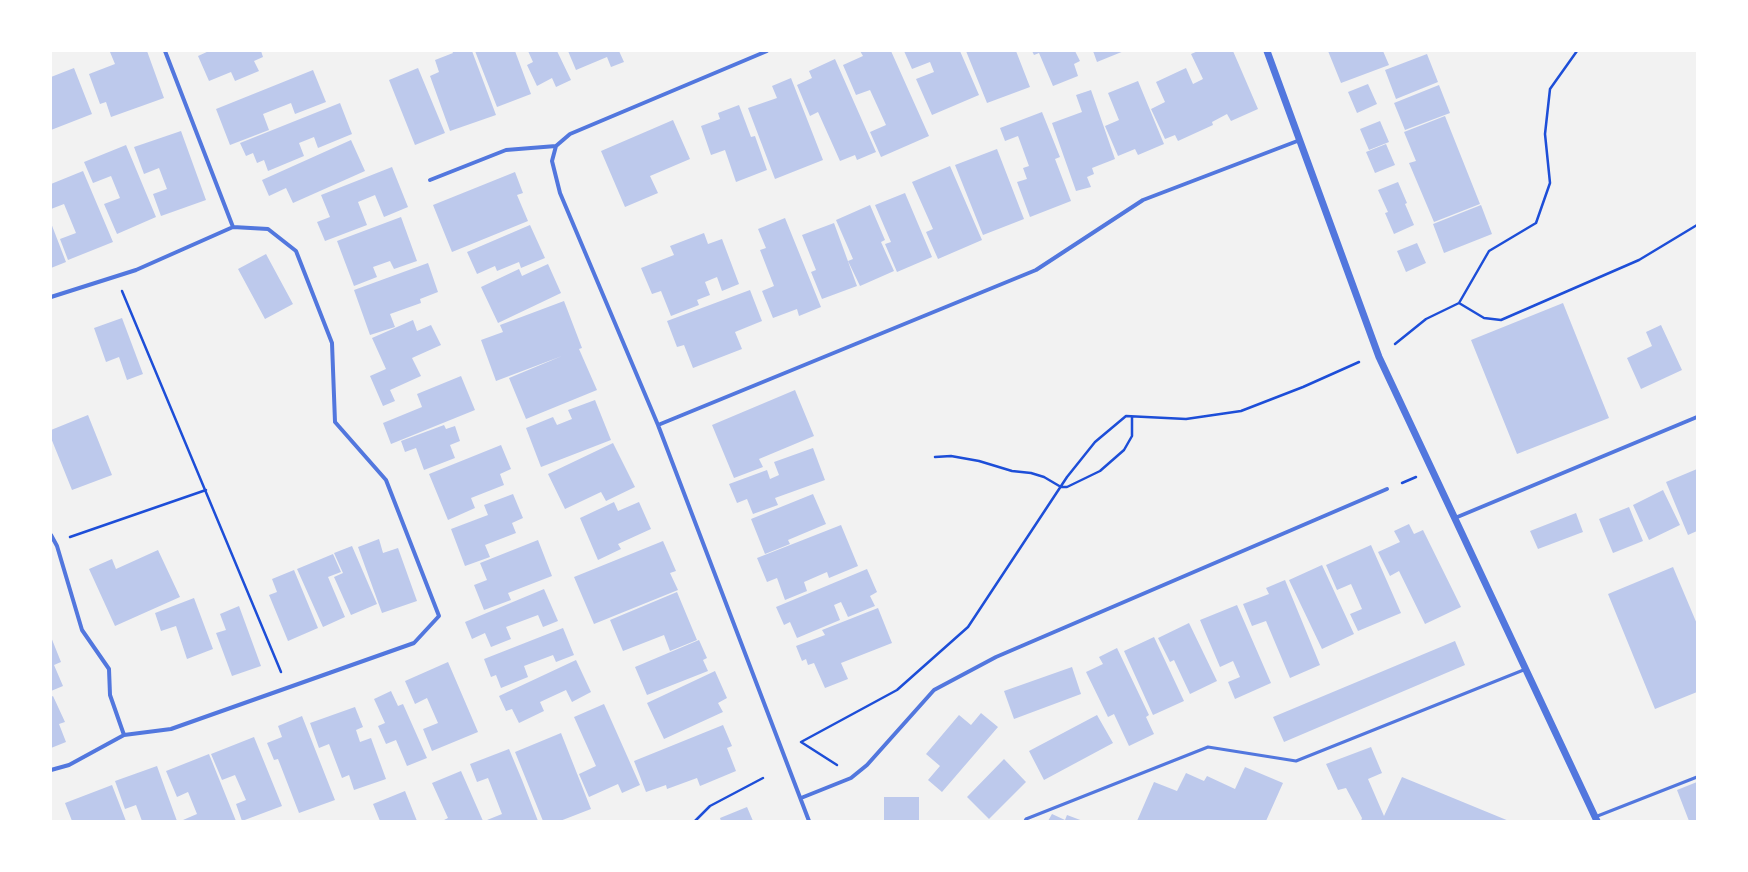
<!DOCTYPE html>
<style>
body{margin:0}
#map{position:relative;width:1748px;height:872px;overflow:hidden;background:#f2f2f2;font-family:Literata,serif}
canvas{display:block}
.frame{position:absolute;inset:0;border:52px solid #fff;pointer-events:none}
</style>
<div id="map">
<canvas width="1748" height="872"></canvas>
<div class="frame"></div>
</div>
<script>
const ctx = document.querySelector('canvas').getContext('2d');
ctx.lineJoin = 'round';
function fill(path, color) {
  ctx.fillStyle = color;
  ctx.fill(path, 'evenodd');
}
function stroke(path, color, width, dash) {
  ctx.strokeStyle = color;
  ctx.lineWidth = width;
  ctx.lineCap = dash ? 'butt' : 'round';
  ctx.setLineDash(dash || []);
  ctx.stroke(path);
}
const building = new Path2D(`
 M113 51H147L164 98 111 117 106 102 100 104 89 74 115 64 110 52Z
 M209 51H261L263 57 254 61 259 71 235 81 231 72 209 81 198 56Z
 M452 51H472L496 115 450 131 430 76 439 72 435 60 453 53Z
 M475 51H515L531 94 497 107Z
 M528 51H557L571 80 556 87 552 78 537 86 527 65 533 62Z
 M568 51H619L624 62 611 67 607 57 576 70Z
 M860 51H891L929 136 881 157 870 132 886 125 870 90 856 95 843 65 863 56Z
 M904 51H960L979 95 932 115 916 79 934 72 930 62 912 69Z
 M966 51H1016L1030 87 987 103Z
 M1032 51H1075L1080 61 1074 64 1078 76 1053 86 1039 53 1034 55Z
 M1093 51H1124L1097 62Z
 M1198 51H1233L1258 109 1231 121 1227 114 1212 122 1213 125 1178 141 1175 135 1165 139 1151 109 1165 102 1156 82 1186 68 1193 84 1203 79 1191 54Z
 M1328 51H1383L1389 65 1341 83Z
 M1427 54 1438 82 1396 99 1385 70Z
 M835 59 876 152 857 160 855 155 840 161 818 112 810 116 797 85 812 78 809 71Z
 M74 68 92 114 51 130V77Z
 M418 68 445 133 415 145 389 80Z
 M313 70 326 102 295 114 291 103 263 114 269 130 230 145 216 109Z
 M791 78 823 160 775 179 748 108 777 98 772 86Z
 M1138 81 1164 144 1138 155 1135 149 1118 156 1105 126 1119 120 1108 93Z
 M1368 84 1377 104 1357 113 1348 92Z
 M1439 85 1450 113 1405 130 1394 103Z
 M1091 90 1115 159 1092 168 1094 174 1087 177 1091 187 1076 191 1052 123 1082 112 1076 95Z
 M340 103 352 134 318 148 314 137 299 143 304 156 268 171 264 160 257 163 253 153 246 156 240 143Z
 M739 105 751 137 755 136 767 170 736 182 725 150 711 155 701 126 720 119 718 113Z
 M1042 112 1060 157 1055 159 1071 201 1030 217 1017 182 1027 179 1023 168 1029 166 1018 136 1005 141 1000 128Z
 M1445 116 1480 204 1434 222 1409 163 1416 161 1404 132Z
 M673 120 690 159 650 176 658 193 625 207 601 151Z
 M1380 121 1389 142 1369 150 1360 129Z
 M181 131 206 200 161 216 153 194 167 189 159 168 144 174 134 147Z
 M351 140 365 171 293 203 286 188 269 196 262 180Z
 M1386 144 1395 165 1375 173 1366 152Z
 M126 145 156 217 117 234 104 204 120 198 111 176 93 183 84 162Z
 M997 149 1024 219 983 235 955 165Z
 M950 166 982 240 938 259 926 232 933 229 912 182Z
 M392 167 408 207 384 217 375 195 358 202 367 225 325 241 317 222 330 217 321 195Z
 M83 171 113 242 68 260 60 239 76 233 64 204 51 209V184Z
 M515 172 523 193 517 195 528 221 452 252 433 205Z
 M1398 182 1407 203 1405 204 1414 225 1394 234 1385 213 1388 212 1378 190Z
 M905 193 932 257 897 272 885 244 891 242 875 205Z
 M870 205 885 240 881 242 894 271 860 286 848 261 853 259 836 220Z
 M1481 205 1492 234 1444 253 1433 224Z
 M401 217 417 261 394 269 390 261 373 267 377 277 354 286 337 241Z
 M785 218 821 307 799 316 797 309 773 318 762 291 774 286 760 250 766 248 758 229Z
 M51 223 66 262 51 268Z
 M834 223 857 286 822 299 811 272 816 270 802 235Z
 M530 225 545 258 521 268 519 262 497 271 495 266 477 274 467 252Z
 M704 233 708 244 722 239 739 284 722 291 717 277 705 282 710 295 697 300 699 305 671 316 661 291 652 294 641 268 674 255 670 246Z
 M1417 243 1426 263 1406 272 1397 251Z
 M266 254 293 304 265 319 238 269Z
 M428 263 438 292 420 299 421 303 390 314 395 327 370 335 354 290Z
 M548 264 561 293 498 323 481 287 519 269 522 276Z
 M750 290 762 321 735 332 742 349 693 368 684 345 677 347 667 321Z
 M564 301 582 348 579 349 597 390 526 419 509 378 562 356 496 381 481 340 503 332 500 325Z
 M1563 303 1609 418 1517 454 1471 340Z
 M122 318 143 374 127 380 119 357 106 362 94 328Z
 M413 320 417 331 431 325 441 345 412 358 421 376 390 390 395 401 383 406 370 376 386 369 372 338Z
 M1661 325 1682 370 1641 389 1627 358 1652 346 1646 332Z
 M461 376 475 410 391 444 383 423 422 407 417 394Z
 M795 390 814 436 759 459 763 467 734 478 712 425Z
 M595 400 611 440 541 467 526 428 553 417 557 425 572 419 568 410Z
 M88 415 112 475 72 490 51 438V430Z
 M444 425 446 429 455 426 460 441 450 445 455 458 424 470 416 448 405 452 401 441Z
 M613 443 635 487 606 501 601 492 565 509 548 474Z
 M501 445 511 469 500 474 504 485 471 498 475 508 448 520 429 474Z
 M813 448 825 480 775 498 778 505 753 514 747 499 737 503 729 484 767 470 770 479 779 475 774 462Z
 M1697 469V531L1688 535 1666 482Z
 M1663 490 1680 525 1649 540 1633 505Z
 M513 494 523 518 512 523 516 533 485 545 490 557 465 566 451 529 488 515 484 505Z
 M813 494 826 524 788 540 790 544 765 554 751 519Z
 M614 502 618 511 639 502 651 529 618 544 621 549 598 560 580 518Z
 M1629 507 1643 541 1613 553 1599 519Z
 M1576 513 1583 532 1538 549 1530 531Z
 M1409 524 1414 534 1423 530 1461 607 1425 624 1399 571 1390 576 1378 552 1400 542 1394 531Z
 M841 525 858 566 829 578 827 572 804 582 807 591 785 600 777 578 767 582 757 558Z
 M379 539 383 553 398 548 417 601 382 613 358 547Z
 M538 540 552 576 508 593 511 600 484 610 474 585 487 580 480 563Z
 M663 541 676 571 670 573 678 590 594 624 574 577Z
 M1371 545 1401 613 1358 631 1350 614 1362 609 1351 584 1337 590 1326 565Z
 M352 546 377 604 351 615 334 577 343 573 334 553Z
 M158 550 180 597 115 626 89 569 112 559 116 569Z
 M333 554 341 572 328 577 345 617 323 627 297 569Z
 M1322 565 1354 634 1322 649 1289 580Z
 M1673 567 1697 624V692L1655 709 1608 594Z
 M867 569 877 592 870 596 875 606 848 617 841 602 834 605 840 620 797 638 790 622 784 625 776 607Z
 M294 570 318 628 288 641 269 595 277 592 272 579Z
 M1285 580 1320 665 1290 678 1266 621 1252 626 1243 604 1269 594 1266 588Z
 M544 589 558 621 543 627 538 615 506 627 511 639 491 647 485 633 472 639 465 622Z
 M677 592 697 640 670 651 664 635 623 651 610 620Z
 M194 598 213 649 187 659 176 626 161 631 155 613Z
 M1237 605 1271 683 1235 699 1228 682 1240 677 1233 661 1220 667 1200 620Z
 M239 606 261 666 232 676 216 633 226 630 220 614Z
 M878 608 892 643 841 663 848 679 825 688 814 663 808 665 806 659 802 661 796 646 825 635 822 630Z
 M1189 623 1217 681 1190 694 1174 660 1170 662 1158 638Z
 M563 628 574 655 556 662 553 655 524 666 528 677 501 688 496 675 491 677 484 659Z
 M51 637 61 662 54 665 63 686 51 691Z
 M1154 637 1184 701 1153 715 1124 651Z
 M699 640 707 658 703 660 708 671 647 695 635 667Z
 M1455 641 1465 665 1284 742 1273 717Z
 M1117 648 1149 715 1146 717 1154 734 1129 746 1114 714 1108 717 1086 672 1103 664 1099 657Z
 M576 660 591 692 572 702 566 690 540 702 544 711 519 723 512 709 506 711 499 696Z
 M448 662 478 732 432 751 423 729 438 723 427 698 415 704 405 681Z
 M1072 667 1081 694 1014 719 1004 691Z
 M715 671 727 698 718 703 723 712 664 739 647 703Z
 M391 691 398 706 403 704 427 758 407 766 396 740 386 744 378 726 385 723 374 699Z
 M53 696 65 722 59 724 66 742 51 748V697Z
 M604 704 640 785 622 793 618 784 589 797 579 774 596 766 574 717Z
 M355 707 363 727 356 730 360 742 371 738 386 779 354 790 349 775 342 778 329 744 319 748 310 723Z
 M981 713 998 727 942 792 928 780 940 766 926 754 959 715 971 725Z
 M1097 715 1113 743 1044 780 1029 751Z
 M302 716 335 800 299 813 278 759 274 760 267 743 282 737 278 726Z
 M723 725 732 746 727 748 736 771 700 786 697 778 667 789 666 785 646 792 634 761Z
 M561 733 591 809 560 821H543L515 752Z
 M254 737 282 806 242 821 236 804 246 800 235 775 222 780 211 754Z
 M1371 747 1382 773 1368 779 1384 816 1402 777 1509 821H1361L1362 818 1346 788 1338 790 1326 764Z
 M509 749 522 780 538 821 487 820 502 814 488 778 477 782 470 764Z
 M209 754 236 821 183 820 197 814 188 792 177 797 166 771Z
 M1004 759 1026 782 989 819 967 797Z
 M157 766 166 791 177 821H142L136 805 125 809 115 781Z
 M1245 767 1283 783 1266 821H1137L1154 782 1177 791 1186 773 1204 781 1207 776 1235 789Z
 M461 771 476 805 483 821H442L448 818 432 783Z
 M1697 782V821H1689L1677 790Z
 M112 785 126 821H72L65 803Z
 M405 791 417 821H380L373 804Z
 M884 797H919V821H884Z
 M747 807 753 821H721L720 818Z
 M1052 814 1065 820 1067 815 1083 821H1048Z`);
const path = new Path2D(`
 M122 291 281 672
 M1459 303 1489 251 1536 223 1550 183 1545 134 1550 89 1577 51
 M1395 344 1426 319 1459 303 1484 318 1501 320 1639 260 1697 225
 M935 457 951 456 979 461 1012 471 1031 473 1044 477 1061 487H1067L1100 471 1124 450 1132 436V417
 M1402 483 1416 477
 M70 537 206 490
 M837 765 801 742 897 690 968 627 1067 477 1095 442 1126 416 1186 419 1241 411 1303 387 1359 362
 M695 821 710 806 763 778`);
const service = new Path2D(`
 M1595 817 1697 777
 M1025 821 1026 819 1208 747 1296 761 1526 669`);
const minor = new Path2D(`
 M165 51 233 227
 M556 146 552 161 560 193 658 425 809 821
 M430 180 506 150 556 146 570 134 767 51
 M51 297 136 270 233 227 268 229 296 251 332 343 335 422 386 480 439 616 414 643 171 729 124 735 69 765 51 770
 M658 425 1036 270 1143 200 1300 140
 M1455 518 1697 417
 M51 535 57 546 82 630 109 669 110 695 124 735
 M801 798 851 778 867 765 934 690 996 657 1387 489`);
const tertiary = new Path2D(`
 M1267 51 1379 357 1597 821`);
fill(building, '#bdc9ec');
stroke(path, '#1d4ed8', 2.5);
stroke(service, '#5277de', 3);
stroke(minor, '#5277de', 4);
stroke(tertiary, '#5277de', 7);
</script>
